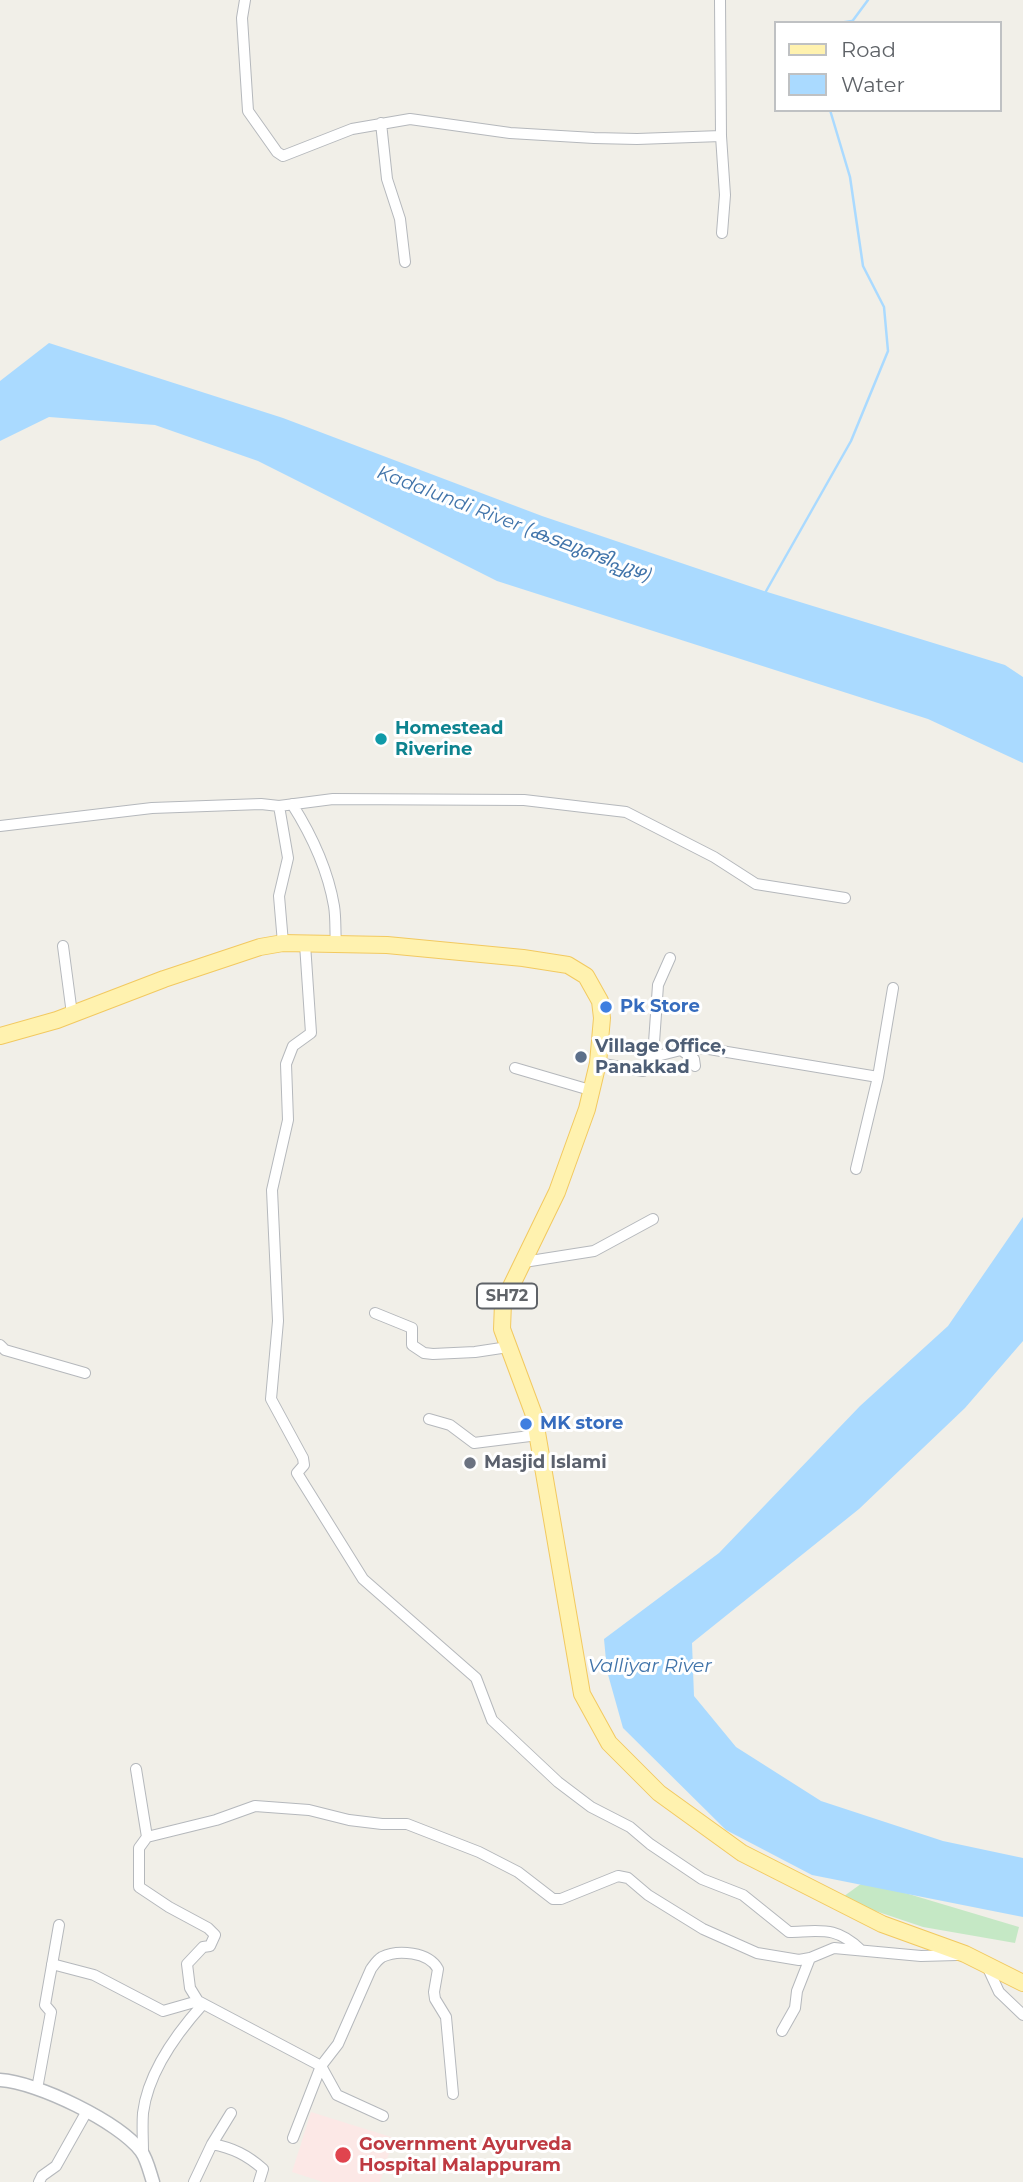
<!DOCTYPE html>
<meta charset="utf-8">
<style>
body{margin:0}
#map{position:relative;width:1023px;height:2182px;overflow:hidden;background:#f1efe8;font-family:Montserrat,sans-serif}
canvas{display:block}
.legend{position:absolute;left:774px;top:21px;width:228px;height:91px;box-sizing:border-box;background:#fff;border:2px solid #bfc1c3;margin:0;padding:9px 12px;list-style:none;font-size:21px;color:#5f6368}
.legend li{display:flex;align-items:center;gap:14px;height:35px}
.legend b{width:35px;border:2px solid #bfc1c3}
</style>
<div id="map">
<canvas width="1023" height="2182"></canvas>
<ul class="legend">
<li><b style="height:9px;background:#fff2af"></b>Road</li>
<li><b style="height:19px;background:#aadaff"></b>Water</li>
</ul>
</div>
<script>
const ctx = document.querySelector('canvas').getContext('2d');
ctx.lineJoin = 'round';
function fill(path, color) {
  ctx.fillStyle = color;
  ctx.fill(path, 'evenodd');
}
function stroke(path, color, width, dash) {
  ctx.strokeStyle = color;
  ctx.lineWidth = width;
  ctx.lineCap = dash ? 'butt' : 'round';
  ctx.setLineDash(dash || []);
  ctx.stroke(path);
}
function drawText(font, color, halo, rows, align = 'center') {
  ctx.font = font + ' Montserrat,"Noto Sans Malayalam",sans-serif';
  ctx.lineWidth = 6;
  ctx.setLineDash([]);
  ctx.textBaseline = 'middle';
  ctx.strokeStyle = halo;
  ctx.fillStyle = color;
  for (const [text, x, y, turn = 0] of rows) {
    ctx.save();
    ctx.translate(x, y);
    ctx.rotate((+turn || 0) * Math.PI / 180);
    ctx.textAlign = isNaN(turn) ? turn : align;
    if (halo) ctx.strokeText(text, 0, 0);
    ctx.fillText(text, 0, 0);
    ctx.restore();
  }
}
const medical = new Path2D(`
 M311 2112 394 2138 380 2182H323L292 2172Z`);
const green = new Path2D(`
 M865 1881 1019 1927 1015 1943 923 1927 840 1899Z`);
const water = new Path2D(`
 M49 343 283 418 542 516 764 591 1005 665 1023 677V763L928 719 497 581 258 461 155 425 49 417 0 441V381Z
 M1023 1217V1341L965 1408 859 1509 692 1643 694 1696 736 1747 821 1801 943 1841 1023 1858V1917L812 1875 726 1830 623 1728 607 1671 604 1639 719 1553 860 1406 948 1326Z`);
const stream = new Path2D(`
 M839 23 852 21
 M851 23 868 0
 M765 593 851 441 888 351 884 307 863 266 850 177 830 110`);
const minor = new Path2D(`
 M245 0 242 18 248 111 277 152 283 156 352 129 410 119 510 133 594 138 637 139 721 136
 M720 0 721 136 725 195 722 233
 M381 123 387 179 400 219 405 262
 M292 804C311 834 328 871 334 906 336 918 335 932 336 944
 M0 826 152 808 261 804 279 806
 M283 943 279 896 288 858 279 806 333 799 524 800 626 812 714 857 756 884 845 898
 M305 944 311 1033 293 1046 286 1064 288 1120 272 1190 278 1321 271 1399 303 1458 304 1465 297 1473 363 1579 476 1678 492 1720 558 1782 591 1807 630 1827 650 1844 702 1879 743 1895 789 1932C822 1931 836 1926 861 1950
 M63 946 72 1014
 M681 1050 703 1048 878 1077 856 1169
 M653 1057 658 985 670 958
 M598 1063 643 1071 653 1057 681 1050 694 1059 695 1066
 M515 1068 590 1090
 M878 1077 893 988
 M524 1262 594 1251 653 1219
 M375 1313 412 1328V1345L424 1353 433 1354 475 1352 508 1347
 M0 1345 5 1350 85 1373
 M429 1419 450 1425 474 1443 538 1435
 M136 1769 147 1837
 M52 1964 94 1975 163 2011 198 2001
 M987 1966 999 1992 1023 2015
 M782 2031 795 2008 797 1991 810 1958
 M321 2066 337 2095 383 2116
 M37 2089 51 2012 45 2005 59 1925
 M453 2094 446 2017 435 1999 434 1992 438 1969C429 1952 398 1949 382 1957 377 1960 374 1965 371 1969L338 2044 321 2066 198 2001 190 1988 187 1964 203 1947 210 1946 215 1935 208 1928 169 1907 139 1887V1848L147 1837 216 1820 255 1806 309 1810 349 1820 382 1824H407L479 1852 518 1872 553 1899H561L618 1876 628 1878 648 1895 703 1929 757 1953 799 1960 810 1958 834 1948 921 1956 957 1955
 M293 2138 321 2066
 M212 2144 231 2113
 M143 2152C143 2139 142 2126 143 2113 148 2072 176 2034 203 2004
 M39 2182 42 2176 56 2166 87 2111
 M194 2182 212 2144C233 2148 247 2155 263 2169L259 2182`);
const tertiary = new Path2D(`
 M0 2080C37 2082 119 2122 141 2151 147 2159 150 2173 153 2182`);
const primary = new Path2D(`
 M0 1036 57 1020 164 979 260 947 283 943 387 945 523 958 568 965 586 976 600 1001 602 1018 598 1063 587 1109 557 1192 503 1303 502 1329 534 1415 582 1694 609 1743 659 1793 742 1853 882 1924 965 1954 1023 1983`);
const markers = [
 [381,739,7,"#0f9aa8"],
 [606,1007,7,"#3f7fe0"],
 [581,1057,7,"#5c6f8a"],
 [526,1424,7,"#3f7fe0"],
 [470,1463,7,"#6b7280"],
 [343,2155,9,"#e0444e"]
];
const shields = [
 [507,1296,60]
];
const shieldNames = [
 ["SH72",507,1296]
];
const cultureNames = [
 ["Homestead",395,729],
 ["Riverine",395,750]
];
const shopNames = [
 ["Pk Store",620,1007],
 ["MK store",540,1424]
];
const serviceNames = [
 ["Village Office,",595,1047],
 ["Panakkad",595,1068]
];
const worshipNames = [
 ["Masjid Islami",484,1463]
];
const healthNames = [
 ["Government Ayurveda",359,2145],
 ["Hospital Malappuram",359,2166]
];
const waterNames = [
 ["Kadalundi River (കടലുണ്ടിപ്പുഴ)",514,524,21],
 ["Valliyar River",650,1666]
];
fill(medical, '#fce8e6');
fill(green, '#c5e8c5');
fill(water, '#aadaff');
stroke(stream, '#aadaff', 2.5);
stroke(minor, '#b5b8bc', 12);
stroke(tertiary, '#b5b8bc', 15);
stroke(primary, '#f2c960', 18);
stroke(minor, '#fff', 10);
stroke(tertiary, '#fff', 12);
stroke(primary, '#fff2af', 16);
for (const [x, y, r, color] of markers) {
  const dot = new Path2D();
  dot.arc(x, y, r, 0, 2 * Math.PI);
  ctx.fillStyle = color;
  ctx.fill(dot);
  stroke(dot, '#fff', 2.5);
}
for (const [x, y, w] of shields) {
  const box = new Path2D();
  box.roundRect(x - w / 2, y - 12.5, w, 25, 5);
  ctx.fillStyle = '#fff';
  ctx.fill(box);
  stroke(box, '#5f6368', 2);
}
drawText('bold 16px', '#5f6368', null, shieldNames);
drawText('bold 18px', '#0d838f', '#fff', cultureNames, 'left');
drawText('bold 18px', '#366cbe', '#fff', shopNames, 'left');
drawText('bold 18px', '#4e5e75', '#fff', serviceNames, 'left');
drawText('bold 18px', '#5b616d', '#fff', worshipNames, 'left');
drawText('bold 18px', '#be3a42', '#fff', healthNames, 'left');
drawText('italic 19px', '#4174aa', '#fff', waterNames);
</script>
